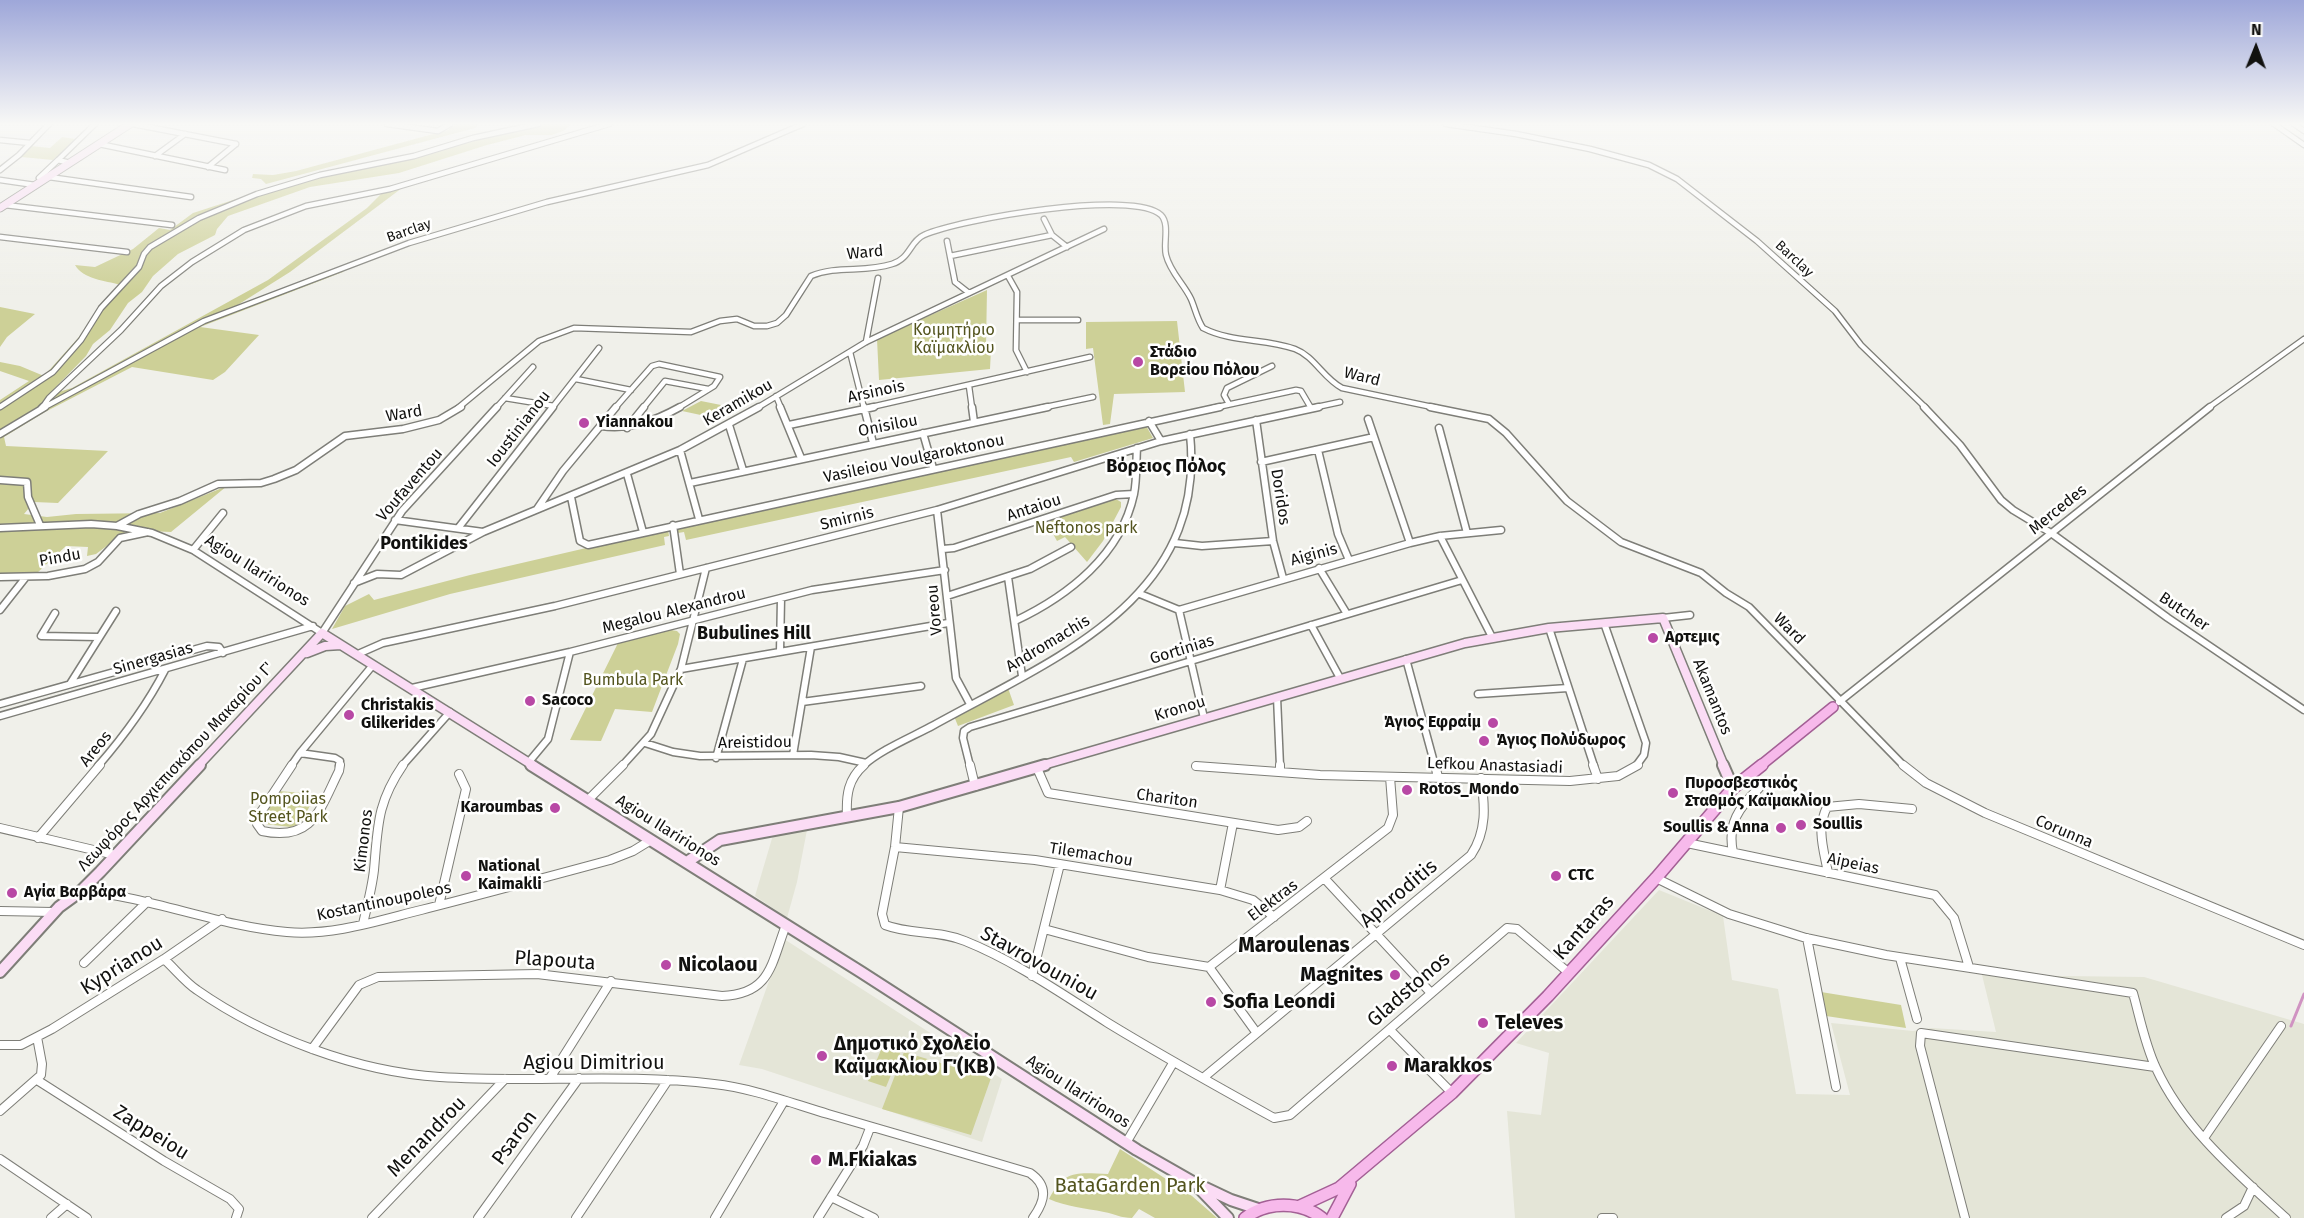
<!DOCTYPE html>
<meta charset="utf-8">
<style>
body{margin:0}
#map{position:relative;width:2304px;height:1218px;overflow:hidden;background:#f0f0ea;font-family:"Fira Sans",sans-serif}
canvas{display:block}
.north{position:absolute;left:2226px;top:18px;width:60px;height:60px;-webkit-text-stroke:4px #fffffe;paint-order:stroke;rotate:1deg;font-size:16px;font-weight:700;line-height:24px;text-align:center;color:#11110f}
.north::after{content:'';display:block;margin:auto;width:21px;height:27px;background:#11110f;clip-path:polygon(50% 0,100% 100%,50% 72%,0 100%)}
</style>
<div id="map">
<canvas width="2304" height="1218"></canvas>
<div class="north">N</div>
</div>
<script>
const ctx = document.querySelector('canvas').getContext('2d');
ctx.lineJoin = 'round';
function fill(path, color) {
  ctx.fillStyle = color;
  ctx.fill(path, 'evenodd');
}
function stroke(path, color, width, dash) {
  ctx.strokeStyle = color;
  ctx.lineWidth = width;
  ctx.lineCap = dash ? 'butt' : 'round';
  ctx.setLineDash(dash || []);
  ctx.stroke(path);
}
function drawText(font, color, halo, rows, align = 'center') {
  ctx.font = font + ' "Fira Sans",sans-serif';
  ctx.lineWidth = 5;
  ctx.setLineDash([]);
  ctx.textBaseline = 'middle';
  ctx.strokeStyle = halo;
  ctx.fillStyle = color;
  for (const [text, x, y, turn = 0] of rows) {
    ctx.save();
    ctx.translate(x, y);
    ctx.rotate((+turn || 0) * Math.PI / 180);
    ctx.textAlign = isNaN(turn) ? turn : align;
    if (halo) ctx.strokeText(text, 0, 0);
    ctx.fillText(text, 0, 0);
    ctx.restore();
  }
}
const built = new Path2D(`
 M807 830 797 882 787 918 755 896 773 835Z
 M1659 890 1723 916 1732 980 1778 989 1796 1094 1850 1095 1831 1023 1913 1031 1931 1028 1996 1032 1982 975 2144 977 2304 1024V1218H1515L1507 1111 1541 1115 1549 1053 1516 1043Z
 M784 939 1002 1079 982 1142 762 1069 739 1065Z`);
const green = new Path2D(`
 M455 124H478L475 128 266 184 261 179 252 178 253 174 273 175 296 171 448 130Z
 M520 124H572L563 131 552 135H526L487 145 399 173 310 187 228 216 217 229 215 235 178 254 153 276 142 292 128 303 110 330 93 344 86 356 48 395 72 388 268 280 367 208 389 186 410 182 290 272 236 306 347 265 343 272 200 327 259 335 225 372 213 380 132 367 45 412 4 437 6 446 108 451 58 503 34 502 24 514 47 517 76 514 160 513 227 486 171 532 128 530 96 554 87 556 88 547 66 546 36 574H0V400L29 381 0 371V362L20 366 44 376 79 337 96 312 120 285C105 280 84 280 75 265L95 267 133 249 159 228 170 230 193 213 304 177 407 155 471 135Z
 M62 137 76 139 53 160 21 157 31 146 50 148Z
 M987 290 986 346 991 349 990 369 879 380 877 339Z
 M0 307 35 314 7 337 0 347Z
 M1177 321 1185 392 1114 394 1110 424 1103 425 1093 348 1086 349V322Z
 M701 401 731 407 710 417 682 411Z
 M1145 424 1153 438 1074 462 1071 457 686 540 684 532 678 533V526Z
 M1114 498 1121 502V507L1103 541 1087 562 1065 537 1057 541 1046 521Z
 M668 529 669 536 664 537 665 545 450 594 332 629 345 606 369 594 374 600 470 575Z
 M671 630 677 631 680 634 678 644 652 712 615 709 601 741 570 740 619 641Z
 M1008 688 1014 705 958 726 954 716Z
 M278 791 316 794 301 823 291 827 264 824 260 817Z
 M1821 992 1901 1005 1906 1028 1826 1016Z
 M883 1045 901 1051 886 1087 868 1081Z
 M904 1052 991 1078 971 1135 882 1109Z
 M1120 1149 1192 1196 1217 1218H1155L1139 1209 1132 1218C1121 1218 1115 1214 1104 1212 1085 1208 1067 1207 1049 1199 1065 1169 1077 1173 1108 1174Z`);
const stream = new Path2D(`
 M2291 1026 2304 994`);
const streetFar2 = new Path2D(`
 M133 124 236 144
 M387 124 438 131 450 124
 M1446 124 1516 134 1590 149 1649 165 1677 179 1757 241 1835 311 1861 345 1926 408
 M2274 124 2304 145
 M2294 124 2304 131
 M0 140 30 143
 M99 144 225 170
 M155 156 185 134
 M70 163 58 160 95 124
 M208 167 236 144
 M0 170 19 155 49 124
 M49 177 191 197
 M39 178 58 160
 M0 180 35 185
 M5 205 172 225
 M1044 219 1052 235 1067 247
 M0 237 127 252
 M947 241 955 282 969 293
 M950 256 1052 235
 M1008 276 1017 292 1016 350 1027 372
 M1017 320H1078
 M866 342 878 278
 M850 352 864 408
 M576 379 631 390
 M969 386 972 408
 M776 396 781 408
 M505 398 554 406
 M1229 404 1224 395 1227 388 1272 366
 M0 407 53 372 81 340 101 308 139 267 144 254 150 247 199 218 257 194 320 175 414 156 473 138 538 124
 M42 408 49 398 121 330 161 286 192 262 244 230 306 206 390 189 609 124
 M43 408 204 321 409 243 547 202 708 165 803 124
 M458 408 539 341 574 328 691 332 720 321 737 319 754 326H767L777 323 786 315 811 276C837 265 865 273 892 264 910 259 910 241 924 235 959 219 1135 189 1161 215 1170 224 1163 244 1166 255 1170 272 1184 284 1191 299 1195 308 1197 319 1203 328 1232 343 1265 338 1295 349 1314 356 1324 379 1342 388L1437 408
 M496 408 533 367
 M552 408 599 348
 M615 408 652 366 659 364 720 377 714 386 678 408
 M643 408 665 381 708 389
 M757 408 866 342 1104 229
 M867 408 1090 357
 M1041 408 1093 397
 M1213 408 1296 390 1301 391 1311 408
 M1312 408 1340 402
 M2208 408 2304 339`);
const streetFar1 = new Path2D(`
 M780 407 801 458
 M864 407 873 443
 M972 407 974 422
 M1430 407 1489 419 1506 433 1567 501 1621 542 1701 573 1726 593 1749 607 1904 766
 M1924 407 1960 445 2001 500 2013 510 2051 533 2168 618 2304 710
 M41 409 43 407
 M1368 419 1410 543
 M1256 420 1273 541 1283 578
 M1149 421 1161 441
 M729 425 743 470
 M789 425 874 407
 M601 426C630 430 655 421 680 407
 M627 428 644 407
 M1439 428 1467 533
 M923 433 933 468
 M0 434 45 407
 M680 450 699 519
 M1318 450 1338 534 1349 560
 M1261 462 1374 437
 M627 474 643 532
 M0 480 27 482 28 497 40 525
 M690 483 1048 407
 M571 497 580 541 588 545 1220 407
 M537 509 563 471 616 407
 M937 510 956 678 970 704
 M395 520 483 532
 M673 525 680 574
 M117 526 152 533 193 550 322 633 402 511 497 407
 M459 527 553 407
 M0 528 91 524 117 526 139 514 180 501 218 484 261 483 274 479 296 470 345 436 403 429 439 420 461 407
 M1440 536 1492 637
 M1175 543 1202 546 1273 541
 M943 549 954 548 1116 495 1134 494
 M193 550 223 513
 M1319 568 1347 614
 M0 577 48 576 85 569 98 562 120 538 148 532
 M1008 577 1022 676
 M354 583 377 574 401 575 483 532 680 450 759 407
 M1140 594 1179 610 1410 543 1440 536 1501 530
 M947 596 1030 569 1071 547
 M0 610 26 577
 M1179 610 1204 718
 M55 613 41 636 99 637
 M1663 618 1690 615
 M1015 621C1068 596 1121 555 1134 494 1137 479 1136 463 1137 448
 M1604 623 1646 743 1644 755 1636 766
 M1311 625 1340 678
 M1549 628 1594 766
 M780 652 781 598
 M358 654 383 643 555 606 937 510 1161 441 1319 407
 M1406 659 1435 766
 M681 669 948 623
 M70 684 116 611
 M412 688 570 652 812 590 945 570
 M1478 694 1568 688
 M1277 697 1280 766
 M802 702 921 686
 M1839 702 2210 407
 M0 704 207 646 219 647 223 653
 M0 716 313 626
 M645 743 673 752 700 756 811 755 839 757 866 763
 M300 753 335 758 340 761 339 766
 M300 753 373 665
 M793 755 811 647
 M716 758 743 659
 M528 763 548 739 570 652
 M98 766C124 736 147 705 165 670
 M291 766 300 753
 M402 766 450 712
 M622 766 651 734 681 669 706 568
 M863 766C880 750 912 737 934 725 1055 658 1207 600 1190 434
 M970 766 963 738 964 731 970 727 1462 580`);
const street = new Path2D(`
 M292 765 257 818V824L262 831C313 842 320 809 339 771L340 765
 M970 765 975 786
 M1280 765V772
 M1435 765 1438 777
 M1593 765 1598 779
 M1903 765 1926 783 1985 813 2304 945
 M1196 766 1320 775 1570 781 1618 776 1638 765
 M1037 768 1048 793 1278 830 1299 827 1307 821
 M588 800 623 765
 M899 807 895 847 882 914 885 925C911 935 939 930 965 941 1015 961 1062 994 1108 1023 1162 1056 1218 1087 1274 1118L1290 1115 1507 928 1517 929 1569 973
 M847 816C846 795 848 779 864 765
 M0 828 115 855
 M38 838 100 765
 M1687 843 1935 895 1954 918 1969 967
 M895 847 1035 860 1220 890 1253 900 1274 917
 M1733 852C1727 824 1739 807 1759 788
 M1828 873C1824 850 1816 829 1827 807L1859 804 1912 809
 M1656 878 1729 914 1806 938 1886 955 2133 993C2140 1018 2145 1045 2156 1068 2184 1129 2238 1174 2286 1218
 M1325 879 1431 993
 M1220 890 1233 823
 M82 891C152 897 217 926 287 932 332 936 377 921 421 910 484 894 547 877 610 860L633 851 651 840
 M439 905 466 789 459 774
 M0 911 53 912
 M363 924C367 906 372 888 374 870 378 825 377 803 403 765
 M1044 929 1148 957 1209 967 1388 828 1393 815 1390 777
 M1807 938 1836 1087
 M1900 958 1917 1019
 M164 959C175 969 185 982 197 990 264 1037 358 1072 440 1077 531 1083 623 1073 714 1084 752 1088 791 1103 828 1114 896 1134 963 1153 1030 1173 1049 1186 1045 1201 1033 1218
 M84 963 148 901
 M1209 967 1256 1032
 M1032 976 1060 864
 M1390 1030 1452 1093
 M0 1045H21L52 1029 164 959 222 919
 M312 1049 359 985 378 977 537 974 722 996C771 994 771 964 786 925
 M550 1078 611 981
 M1203 1078 1471 855C1487 831 1485 806 1481 778
 M37 1080 164 1161 230 1199 239 1209 236 1218
 M0 1111 41 1075 42 1064 37 1037
 M2204 1138 2281 1026
 M1126 1143 1173 1063
 M0 1159 87 1218
 M831 1197 874 1218
 M51 1218 67 1204
 M372 1218 505 1079
 M478 1218 579 1078
 M576 1218 668 1080
 M715 1218 784 1101
 M818 1218 863 1146 870 1128
 M1602 1218H1613
 M1965 1218 1920 1046 1921 1033 2155 1067
 M2226 1218 2244 1206 2253 1187`);
const secondaryFar2 = new Path2D(`
 M0 208 130 124`);
const secondaryFar1 = new Path2D(`
 M307 653 325 646 341 645
 M198 766 322 633 534 766
 M1040 766 1465 643 1549 628 1663 618 1724 766`);
const secondary = new Path2D(`
 M531 765 861 972 1137 1150 1193 1182 1231 1200 1258 1209
 M1723 765 1733 788
 M687 862 720 840 899 807 1045 765
 M0 972 59 907 81 891 100 872 200 765
 M1200 1189 1228 1218`);
const primaryFar1 = new Path2D(`
 M1760 766 1833 707`);
const primary = new Path2D(`
 M1300 1206 1339 1188 1452 1093 1548 996 1656 878 1733 788 1762 765
 M1245 1218C1267 1201 1300 1201 1322 1218
 M1332 1218 1350 1184`);
const markers = [
 [1138,362,6,"#b848a5"],
 [584,423,6,"#b848a5"],
 [1653,638,6,"#b848a5"],
 [530,701,6,"#b848a5"],
 [349,715,6,"#b848a5"],
 [1493,723,6,"#b848a5"],
 [1484,741,6,"#b848a5"],
 [1407,790,6,"#b848a5"],
 [1673,793,6,"#b848a5"],
 [555,808,6,"#b848a5"],
 [1801,825,6,"#b848a5"],
 [1781,828,6,"#b848a5"],
 [466,876,6,"#b848a5"],
 [1556,876,6,"#b848a5"],
 [12,893,6,"#b848a5"],
 [666,965,6,"#b848a5"],
 [1395,975,6,"#b848a5"],
 [1211,1002,6,"#b848a5"],
 [1483,1023,6,"#b848a5"],
 [822,1056,6,"#b848a5"],
 [1392,1066,6,"#b848a5"],
 [816,1160,6,"#b848a5"]
];
const farStreetnames = [
 ["Barclay",409,231,-19],
 ["Barclay",1794,259,43]
];
const streetNames = [
 ["Ward",865,253,-6],
 ["Ward",1362,377,14],
 ["Arsinois",876,392,-12],
 ["Keramikou",738,403,-30],
 ["Ward",404,414,-10],
 ["Onisilou",888,426,-11],
 ["Ioustinianou",519,429,-52],
 ["Vasileiou Voulgaroktonou",914,459,-12],
 ["Voufaventou",410,485,-49],
 ["Doridos",1280,497,81],
 ["Antaiou",1034,508,-18],
 ["Mercedes",2058,510,-39],
 ["Smirnis",847,519,-14],
 ["Aiginis",1314,555,-15],
 ["Pindu",60,558,-10],
 ["Agiou Ilaririonos",257,571,32],
 ["Voreou",935,610,-95],
 ["Megalou Alexandrou",674,611,-14],
 ["Butcher",2184,612,34],
 ["Ward",1789,629,45],
 ["Andromachis",1048,644,-31],
 ["Gortinias",1182,650,-17],
 ["Sinergasias",153,659,-16],
 ["Akamantos",1712,697,68],
 ["Kronou",1180,709,-17],
 ["Areistidou",755,743,-1],
 ["Areos",96,749,-51],
 ["Lefkou Anastasiadi",1495,766,2],
 ["Λεωφόρος Αρχιεπισκόπου Μακαρίου Γ'",176,767,-47],
 ["Chariton",1167,799,8],
 ["Agiou Ilaririonos",668,831,32],
 ["Corunna",2064,832,23],
 ["Kimonos",364,841,-83],
 ["Tilemachou",1091,855,9],
 ["Aipeias",1853,864,12],
 ["Elektras",1273,901,-37],
 ["Kostantinoupoleos",384,902,-12],
 ["Agiou Ilaririonos",1078,1092,33]
];
const parkNames = [
 ["Κοιμητήριο",954,331],
 ["Καϊμακλίου",954,349],
 ["Neftonos park",1086,529],
 ["Bumbula Park",633,681],
 ["Pompoiias",288,800],
 ["Street Park",288,818]
];
const poiNames = [
 ["Στάδιο",1150,353],
 ["Βορείου Πόλου",1150,371],
 ["Yiannakou",596,423],
 ["Αρτεμις",1665,638],
 ["Sacoco",542,701],
 ["Christakis",361,706],
 ["Glikerides",361,724],
 ["Άγιος Εφραίμ",1481,723,"right"],
 ["Άγιος Πολύδωρος",1496,741],
 ["Πυροσβεστικός",1685,784],
 ["Σταθμός Καϊμακλίου",1685,802],
 ["Rotos_Mondo",1419,790],
 ["Karoumbas",543,808,"right"],
 ["Soullis",1813,825],
 ["Soullis & Anna",1769,828,"right"],
 ["National",478,867],
 ["Kaimakli",478,885],
 ["CTC",1568,876],
 ["Αγία Βαρβάρα",24,893]
];
const neighbourhoodNames = [
 ["Βόρειος Πόλος",1166,467],
 ["Pontikides",424,544],
 ["Bubulines Hill",754,634]
];
const nearStreetnames = [
 ["Aphroditis",1399,894,-40],
 ["Kantaras",1584,928,-48],
 ["Plapouta",555,961,4],
 ["Stavrovouniou",1039,964,29],
 ["Kyprianou",122,966,-32],
 ["Gladstonos",1409,990,-41],
 ["Agiou Dimitriou",594,1063],
 ["Zappeiou",151,1133,32],
 ["Menandrou",427,1137,-46],
 ["Psaron",515,1138,-54]
];
const nearPoinames = [
 ["Nicolaou",678,965],
 ["Magnites",1383,975,"right"],
 ["Sofia Leondi",1223,1002],
 ["Televes",1495,1023],
 ["Δημοτικό Σχολείο",834,1044],
 ["Καϊμακλίου Γ΄(ΚΒ)",834,1067],
 ["Marakkos",1404,1066],
 ["M.Fkiakas",828,1160]
];
const nearParknames = [
 ["BataGarden Park",1130,1186]
];
const nearNeighbourhoodnames = [
 ["Maroulenas",1294,946]
];
fill(built, '#e4e5d7');
fill(green, '#cdd097');
stroke(stream, '#d093c2', 3);
stroke(streetFar2, '#7e7e78', 7);
stroke(streetFar1, '#7e7e78', 9);
stroke(street, '#7e7e78', 10);
stroke(secondaryFar2, '#7e7e78', 9);
stroke(secondaryFar1, '#7e7e78', 11);
stroke(secondary, '#7e7e78', 14);
stroke(primaryFar1, '#a36095', 12);
stroke(primary, '#a36095', 14);
stroke(streetFar2, '#fff', 4.5);
stroke(streetFar1, '#fff', 6);
stroke(street, '#fff', 8);
stroke(secondaryFar2, '#fbdcf5', 7);
stroke(secondaryFar1, '#fbdcf5', 8);
stroke(secondary, '#fbdcf5', 10);
stroke(primaryFar1, '#f7b9eb', 9);
stroke(primary, '#f7b9eb', 11);
const sky = ctx.createLinearGradient(0, 0, 0, 295);
sky.addColorStop(0, '#9ea7d9');
sky.addColorStop(0.42, '#f8f8f6');
sky.addColorStop(1, '#f8f8f600');
ctx.fillStyle = sky;
ctx.fillRect(0, 0, 2304, 295);
for (const [x, y, r, color] of markers) {
  const dot = new Path2D();
  dot.arc(x, y, r, 0, 2 * Math.PI);
  ctx.fillStyle = color;
  ctx.fill(dot);
  stroke(dot, '#fffffe', 2);
}
drawText('14px', '#11110f', '#fffffe', farStreetnames);
drawText('16px', '#11110f', '#fffffe', streetNames);
drawText('16px', '#53541e', '#fffffe', parkNames);
drawText('bold 16px', '#11110f', '#fffffe', poiNames, 'left');
drawText('bold 18px', '#11110f', '#fffffe', neighbourhoodNames);
drawText('20px', '#11110f', '#fffffe', nearStreetnames);
drawText('bold 20px', '#11110f', '#fffffe', nearPoinames, 'left');
drawText('20px', '#53541e', '#fffffe', nearParknames);
drawText('bold 21px', '#11110f', '#fffffe', nearNeighbourhoodnames);
</script>
